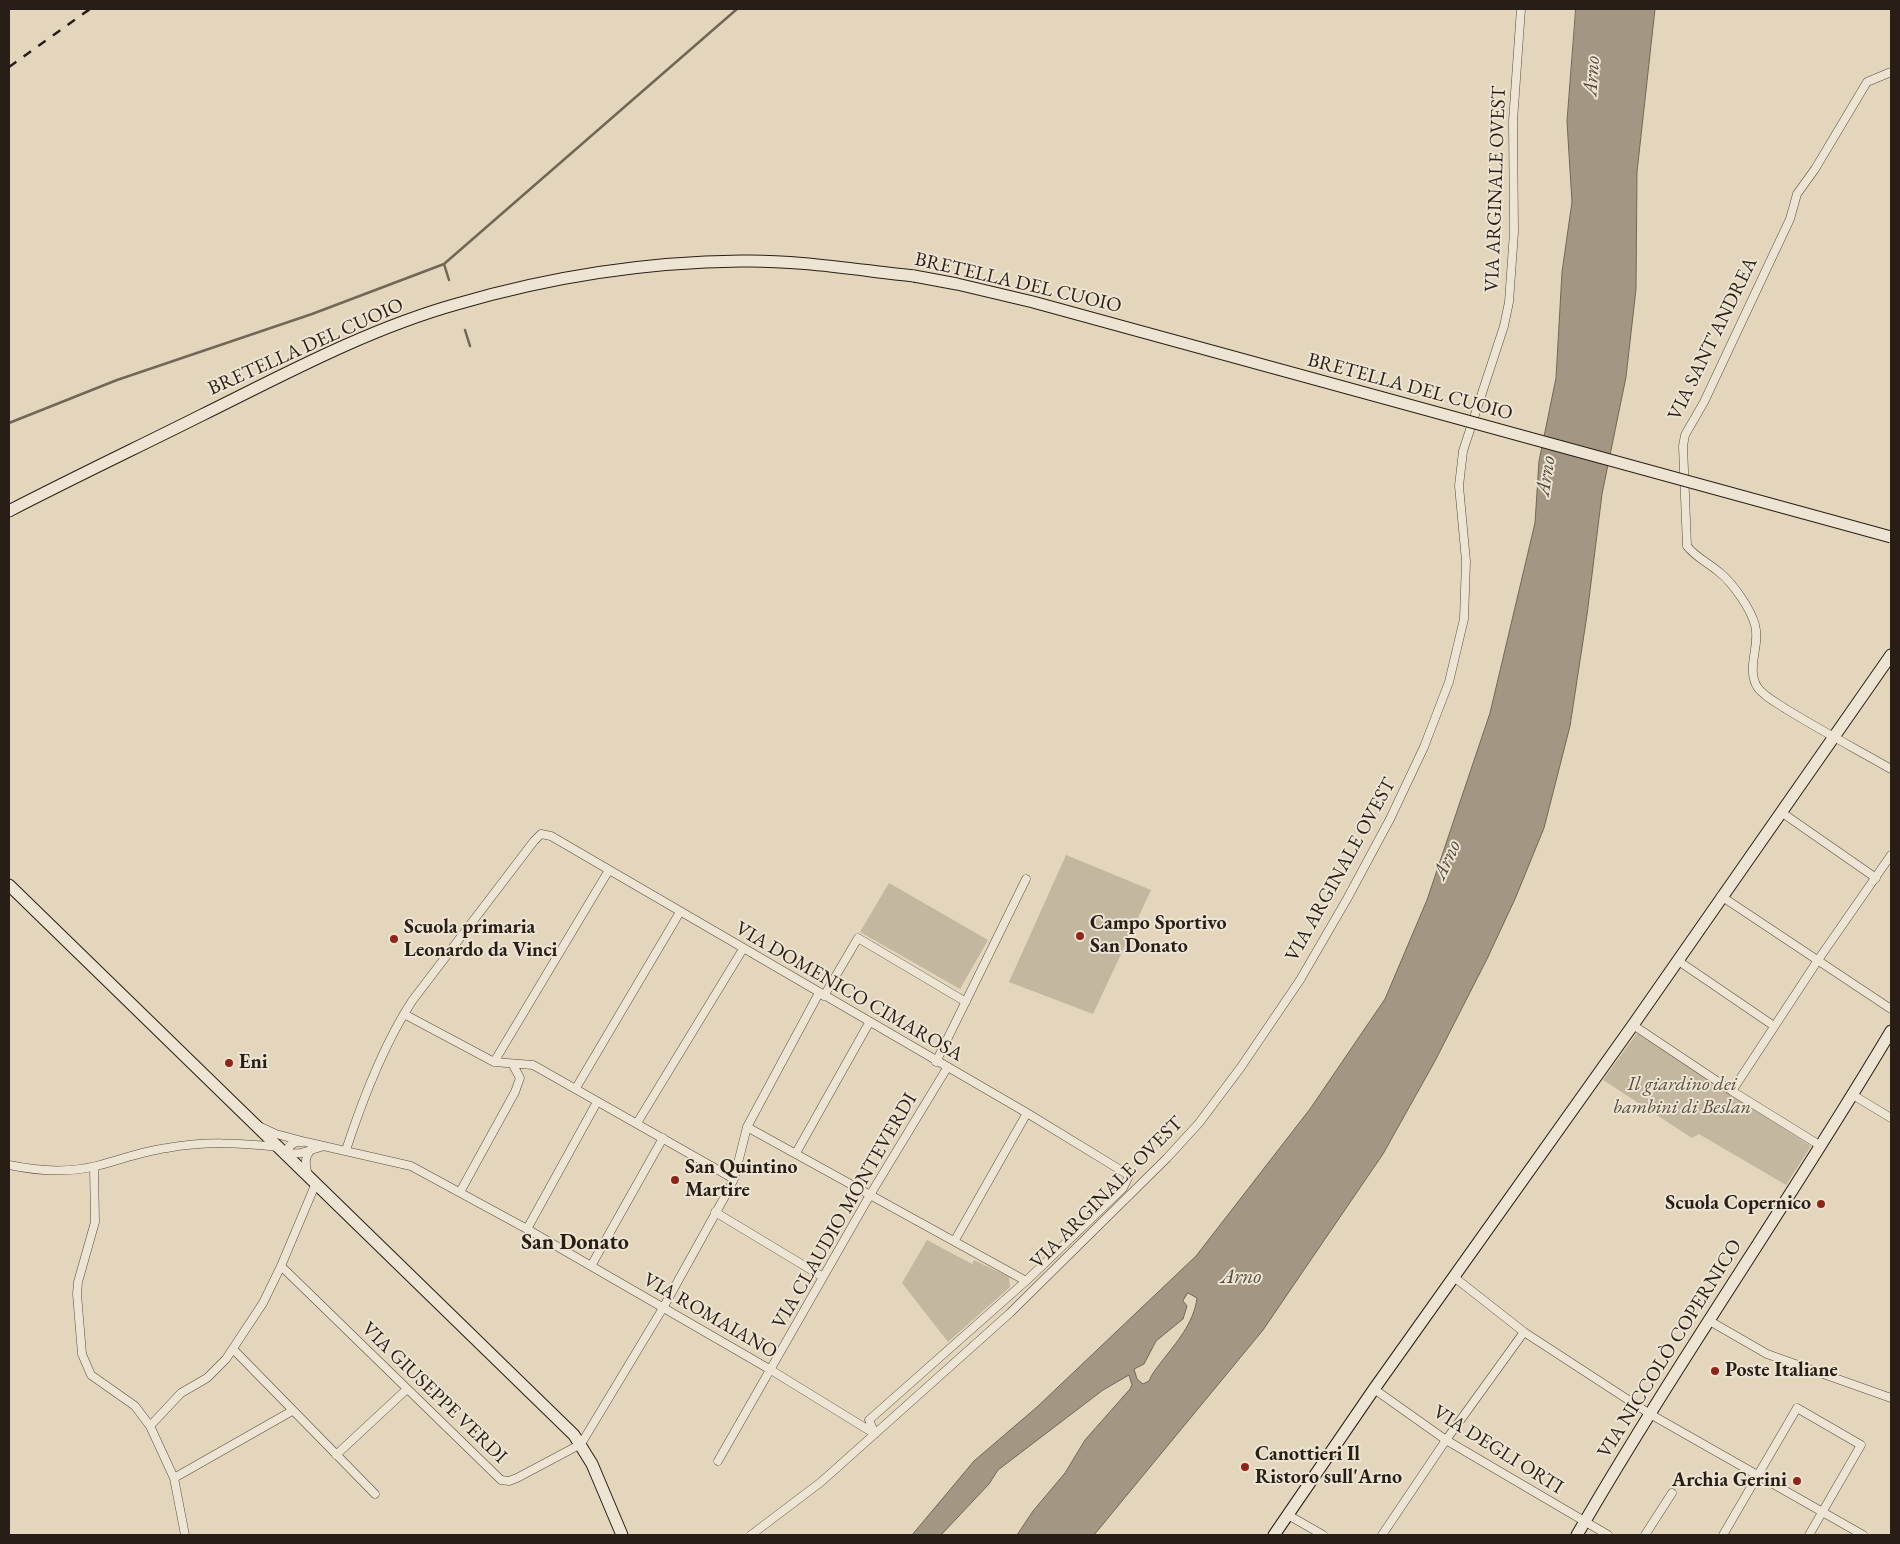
<!DOCTYPE html>
<meta charset="utf-8">
<style>
body{margin:0}
#map{position:relative;width:1900px;height:1544px;overflow:hidden;background:#e3d6bc;font-family:"EB Garamond",serif}
canvas{display:block}
.frame{position:absolute;inset:0;border:10px solid #281e15;pointer-events:none}
</style>
<div id="map">
<canvas width="1900" height="1544"></canvas>
<div class="frame"></div>
</div>
<script>
const ctx = document.querySelector('canvas').getContext('2d');
ctx.lineJoin = 'round';
function fill(path, color) {
  ctx.fillStyle = color;
  ctx.fill(path, 'evenodd');
}
function stroke(path, color, width, dash) {
  ctx.strokeStyle = color;
  ctx.lineWidth = width;
  ctx.lineCap = dash ? 'butt' : 'round';
  ctx.setLineDash(dash || []);
  ctx.stroke(path);
}
function drawText(font, color, halo, rows, align = 'center') {
  ctx.font = font + ' "EB Garamond",serif';
  ctx.lineWidth = 4;
  ctx.setLineDash([]);
  ctx.textBaseline = 'middle';
  ctx.strokeStyle = halo;
  ctx.fillStyle = color;
  for (const [text, x, y, turn = 0] of rows) {
    ctx.save();
    ctx.translate(x, y);
    ctx.rotate((+turn || 0) * Math.PI / 180);
    ctx.textAlign = isNaN(turn) ? turn : align;
    if (halo) ctx.strokeText(text, 0, 0);
    ctx.fillText(text, 0, 0);
    ctx.restore();
  }
}
const green = new Path2D(`
 M1066 855 1151 890 1093 1014 1009 982Z
 M889 883 988 940 960 989 860 932Z
 M1637 1033 1811 1146 1786 1185 1699 1134 1692 1138 1603 1080Z
 M927 1240 972 1264 974 1260 1009 1277 1010 1287 948 1342 902 1283Z`);
const water = new Path2D(`
 M1576 9H1655L1637 172 1636 289 1626 377 1602 494 1587 615 1570 726 1544 828 1515 899 1487 959 1435 1061 1383 1154 1263 1330 1094 1535H1017L1033 1511 1065 1473 1085 1440 1130 1389 1132 1385 1129 1375 1103 1390 998 1470 989 1484 941 1535H912L974 1461 1037 1407 1196 1256 1310 1109 1385 999 1427 900 1490 713 1535 523 1539 461 1556 378 1562 272 1572 202 1567 122ZM1188 1293 1197 1298C1194 1323 1176 1343 1162 1361 1157 1368 1152 1373 1149 1381L1143 1384 1137 1379 1134 1369 1144 1364 1156 1341 1183 1319 1187 1306 1183 1301Z`);
const stream = new Path2D(`
 M444 264 449 280
 M465 330 470 346
 M9 423 117 380 312 314 444 264 737 9`);
const street = new Path2D(`
 M1891 72 1867 82 1815 169 1797 194 1790 219 1704 402 1685 435 1683 446 1687 546C1695 557 1709 563 1719 572 1732 582 1751 609 1755 625 1761 645 1745 669 1758 688 1765 697 1777 703 1786 709 1820 730 1856 749 1891 769
 M1781 812 1876 878
 M1721 896 1891 1009
 M1677 960 1774 1026
 M824 996 858 938 966 1002
 M404 1014 494 1062 533 1065 542 1070 734 1179
 M1633 1025 1732 1091 1821 1146
 M494 1062 609 870
 M936 1062 1026 879
 M576 1088 680 912
 M1732 1091 1818 960 1891 855
 M1853 1095 1891 1118
 M637 1123 743 949
 M261 1127 276 1134 306 1142 411 1166 527 1229 771 1370 875 1434
 M747 1127 1026 1281
 M302 1142C293 1141 288 1146 286 1154L301 1153 321 1147
 M346 1150C362 1101 384 1044 412 1001L534 841 541 834 551 836 1027 1113 1127 1174 1128 1178 1123 1188 1026 1281 869 1420 875 1434
 M796 1153 869 1023
 M9 1165C38 1171 68 1173 96 1166 120 1160 143 1151 167 1148 205 1141 240 1143 278 1147
 M94 1167 95 1222 78 1282 77 1294 82 1354 91 1375 135 1406 150 1426 174 1478 185 1535
 M308 1175C305 1165 304 1156 312 1149
 M460 1192 515 1092 520 1078 513 1065
 M715 1212 823 1277
 M527 1229 597 1102
 M955 1240 1027 1113
 M281 1266 501 1480 509 1481 517 1478 581 1444 663 1308 724 1198 734 1179 747 1127 819 993
 M591 1266 663 1138
 M1454 1277 1524 1332 1650 1414 1863 1535
 M1708 1320 1767 1354 1891 1398
 M233 1349 375 1494
 M1374 1389 1446 1440 1608 1535
 M150 1426 181 1393 207 1378 226 1359 263 1303 281 1266 316 1183
 M336 1455 407 1389
 M718 1461 870 1195 947 1068
 M174 1478 292 1411
 M1288 1515 1323 1535
 M751 1535 821 1482 1010 1313 1167 1158 1199 1123 1241 1067 1300 980 1347 899 1390 819 1424 747 1449 682 1464 619 1466 561 1459 486 1463 451 1504 326 1509 302 1514 232 1513 121 1521 9
 M1382 1535 1446 1440 1524 1332
 M1645 1535 1672 1493
 M1723 1535 1797 1408 1861 1445 1809 1535`);
const secondary = new Path2D(`
 M9 511C73 478 138 447 202 415 285 374 368 329 457 304 549 277 646 262 741 261 799 260 857 270 914 276
 M9 885 574 1435 592 1464 622 1535
 M1274 1535 1374 1389 1633 1025 1891 655
 M1577 1535C1676 1364 1790 1201 1891 1031`);
const rail = new Path2D(`
 M9 67 90 9`);
const secondaryBridge = new Path2D(`
 M914 276 957 284 1033 302 1891 537`);
const markers = [
 [1080,936,5,"#8f2418"],
 [394,939,5,"#8f2418"],
 [229,1063,5,"#8f2418"],
 [675,1180,5,"#8f2418"],
 [1821,1204,5,"#8f2418"],
 [1715,1371,5,"#8f2418"],
 [1245,1467,5,"#8f2418"],
 [1797,1481,5,"#8f2418"]
];
const streetNames = [
 ["VIA ARGINALE OVEST",1496,189,-88],
 ["BRETELLA DEL CUOIO",1018,283,13],
 ["VIA SANT'ANDREA",1713,339,-64],
 ["BRETELLA DEL CUOIO",306,347,-24],
 ["BRETELLA DEL CUOIO",1410,387,15],
 ["VIA ARGINALE OVEST",1341,870,-61],
 ["VIA DOMENICO CIMAROSA",849,992,30],
 ["VIA ARGINALE OVEST",1107,1193,-45],
 ["VIA CLAUDIO MONTEVERDI",845,1211,-60],
 ["VIA ROMAIANO",710,1316,30],
 ["VIA NICCOLÒ COPERNICO",1670,1349,-58],
 ["VIA GIUSEPPE VERDI",434,1393,44],
 ["VIA DEGLI ORTI",1498,1450,32]
];
const poiNames = [
 ["Campo Sportivo",1090,924],
 ["San Donato",1090,947],
 ["Scuola primaria",404,928],
 ["Leonardo da Vinci",404,951],
 ["Eni",239,1063],
 ["San Quintino",685,1168],
 ["Martire",685,1191],
 ["Scuola Copernico",1811,1204,"right"],
 ["Poste Italiane",1725,1371],
 ["Canottieri Il",1255,1455],
 ["Ristoro sull'Arno",1255,1478],
 ["Archia Gerini",1787,1481,"right"]
];
const parkNames = [
 ["Il giardino dei",1682,1085],
 ["bambini di Beslan",1682,1108]
];
const waterNames = [
 ["Arno",1592,76,-86],
 ["Arno",1546,476,-81],
 ["Arno",1447,860,-65],
 ["Arno",1241,1277]
];
const quarterNames = [
 ["San Donato",575,1243]
];
fill(green, '#c3b7a0');
fill(water, '#a39783');
stroke(water, '#726757', 1);
stroke(stream, '#726757', 2.5);
stroke(street, '#574c3f', 9);
stroke(secondary, '#281e15', 13);
stroke(street, '#ede4d3', 8);
stroke(secondary, '#ede4d3', 11);
stroke(rail, '#281e15', 2.5, [9, 9]);
stroke(secondaryBridge, '#281e15', 13, []);
stroke(secondaryBridge, '#ede4d3', 11);
for (const [x, y, r, color] of markers) {
  const dot = new Path2D();
  dot.arc(x, y, r, 0, 2 * Math.PI);
  ctx.fillStyle = color;
  ctx.fill(dot);
  stroke(dot, '#ede4d3', 2);
}
drawText('20px', '#281e15', '#ede4d3', streetNames);
drawText('bold 20px', '#281e15', '#ede4d3', poiNames, 'left');
drawText('italic 20px', '#564c3f', '#ede4d3', parkNames);
drawText('italic 21px', '#53483c', '#ede4d3', waterNames);
drawText('bold 22px', '#281e15', '#ede4d3', quarterNames);
</script>
